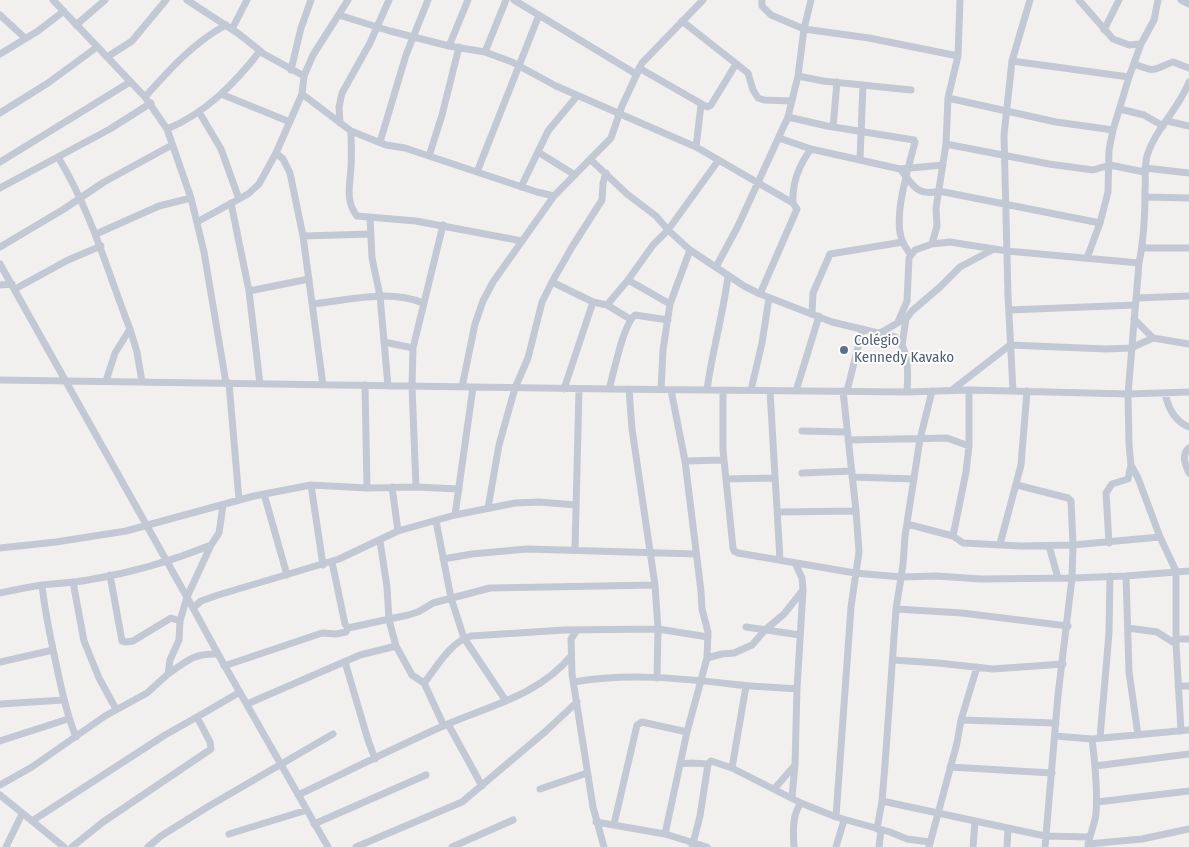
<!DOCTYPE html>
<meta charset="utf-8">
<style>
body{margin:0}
canvas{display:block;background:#f2efef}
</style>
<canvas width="1189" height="847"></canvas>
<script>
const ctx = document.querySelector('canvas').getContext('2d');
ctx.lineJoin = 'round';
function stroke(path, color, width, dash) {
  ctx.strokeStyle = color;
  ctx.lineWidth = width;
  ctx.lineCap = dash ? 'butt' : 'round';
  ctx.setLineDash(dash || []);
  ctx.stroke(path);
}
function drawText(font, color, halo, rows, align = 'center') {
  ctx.font = font + ' "Fira Sans Condensed",sans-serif';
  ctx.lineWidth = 4;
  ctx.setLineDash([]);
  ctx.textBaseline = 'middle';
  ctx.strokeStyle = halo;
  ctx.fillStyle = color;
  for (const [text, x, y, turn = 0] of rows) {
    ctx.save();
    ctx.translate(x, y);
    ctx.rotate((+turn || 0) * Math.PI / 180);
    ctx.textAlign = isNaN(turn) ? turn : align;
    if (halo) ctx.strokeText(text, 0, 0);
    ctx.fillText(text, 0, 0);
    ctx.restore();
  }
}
const minor = new Path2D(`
 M53 0 145 97 167 129 191 198 204 252 226 383
 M187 0 239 34 264 54 304 76 302 94 276 153 259 184 248 194 197 222
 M514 0 636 74
 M762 0V6L771 15 804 29 869 38 958 56
 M1079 0 1113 39 1129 45 1141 44
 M1181 0 1189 4
 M0 15 25 38
 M339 15 390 31 449 46 485 52 512 62 556 86 696 147 793 203 797 209 760 294
 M682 21 748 73 753 90 758 98 764 100 792 101
 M76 25 105 0
 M232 29 247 0
 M1104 30 1119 0
 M449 46 468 0
 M485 52 506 0
 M0 54 38 31 64 11
 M107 57 132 41 166 0
 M1012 61 1129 77
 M1134 64C1158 73 1151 70 1173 62L1189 68
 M639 68 707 107 711 105 736 64
 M291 70 301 28 311 0
 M304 76 313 55 348 0
 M798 76 823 81 911 90
 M221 94 290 122
 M302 94 351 131 386 145 405 148 537 192 554 196
 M145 97C169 70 194 42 226 25
 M948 98 1056 122 1113 130
 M1120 109 1144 115 1163 126
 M199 112 221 149 239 199
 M0 113 48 83 97 47
 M788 117 827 126 914 140 915 142C909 166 894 213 901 237 902 243 907 249 910 254
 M1167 121 1189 126
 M340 123 339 107 342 93 370 43 389 0
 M833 127 837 82
 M167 129C206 113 235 83 260 51
 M351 131C351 143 352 155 351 167 350 185 345 201 357 216L416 221 522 241
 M779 138 811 149 900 169 943 165
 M380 142 406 55 428 0
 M946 144 1049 164 1093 170 1110 165 1144 172
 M696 147 701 105
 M538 152 575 175
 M276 153 283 159 290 173 303 236 323 385
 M429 156 442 115 459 47
 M58 157C91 211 107 270 130 329L115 353 106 381
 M860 159 863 85
 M591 160 627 194 656 216 668 230 690 250 744 286 760 294 832 322 895 337C910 349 908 374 907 392
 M0 162 130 82
 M1145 168 1189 173
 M900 169C913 184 916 197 939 191L1100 223
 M477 172 539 15
 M521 187 548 131 577 96
 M0 188 110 129 151 103
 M1145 197 1189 198
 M231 203 249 291 260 384
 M793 203C792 183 799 165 811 149
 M370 218 372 258 380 296 388 386
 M96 234 159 206 191 198
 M303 236 370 234
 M932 244 937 226 936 208 946 144 948 98 958 56 960 0
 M0 247 64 209 104 182 172 145
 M1142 248H1189
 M1087 258 1100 223 1108 192 1109 150 1113 130 1129 77 1141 44 1154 20 1158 0
 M0 264 193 608 218 654 328 847
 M716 267 738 226 788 117 798 76 804 29 811 0
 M628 280 670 304
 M552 282 593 302 607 305 628 280 653 245 668 230 718 161
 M0 285 12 284
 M15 289 68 260 101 246
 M249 291 309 279
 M1136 298 1189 296
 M313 304C348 300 389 289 423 303
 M607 305 630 319
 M1009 310 1135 305
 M812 313 813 293 830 254 903 242
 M1134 319 1153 338
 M898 322 907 301 909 258 915 250 932 244 950 242 1007 251 1139 263
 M130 329 137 352 142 382
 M880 333 901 321
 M384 342 413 348
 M902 345 906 319 912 311 940 287 960 267 992 250
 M0 380 609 389 907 392 969 390 1128 394 1189 392
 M229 383 239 500
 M365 385 367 488
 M462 387 475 324 483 301 493 282 554 196 611 138 622 106 642 63 703 0
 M564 389 593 302
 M609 389C614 373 623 324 635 315L668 320
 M629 389 632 429 655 585 658 629 657 678
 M661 390 663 350 670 304 690 250
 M707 390C712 352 723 315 728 276
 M723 390V450L733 548 734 551 738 553 855 573 901 577 936 576 981 579 1072 578 1126 576 1189 571
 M751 390 762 343 769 298
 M952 390 1010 345 1106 349 1131 348 1153 338 1189 344
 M770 391 780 560
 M796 391 819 316
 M847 391 862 331
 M1013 391 1008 296 1004 135 1012 61 1030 0
 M1165 393C1168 408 1174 421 1189 427
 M802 431 847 432
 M848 440 947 438 969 446
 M1189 448C1181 455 1185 464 1189 473
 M685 461 724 460
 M802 473 852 471
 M852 477 914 479
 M726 479 775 478
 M311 485 323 565
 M1017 485 1068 498 1071 501 1073 545 1072 578 1058 695 1045 847
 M392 487 398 531
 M416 487 412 386 413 348 443 225
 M264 494 287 575
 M488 508 499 445 515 388 528 358 542 302 552 282 572 247 602 200 603 183 606 173
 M778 512 856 511
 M455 515 473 387
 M436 521 451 598 464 638 506 701
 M907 524 953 536 963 543 1021 546 1073 545 1160 537 1176 571V644L1181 731
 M953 536 966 472 969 446V390
 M1160 537 1138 478 1131 465 1129 445 1128 394 1139 263C1144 239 1145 214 1145 190 1146 178 1144 168 1147 156 1155 129 1179 109 1189 82
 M380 541 387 587 389 620 396 646 412 675 424 683 444 726
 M1109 543 1106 493 1112 484 1128 479 1131 465
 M1000 544 1021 465 1027 391
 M1049 546 1058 578
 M0 548 56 542 126 531 254 496 311 485 367 488 416 487 459 489
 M575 549 579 389
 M443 559 472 554 527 549 696 554
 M332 562 345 624 348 628 408 615 418 612 433 603 490 588 655 585
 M110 575 122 641 126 642 133 641 171 618 180 621
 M1126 576 1129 672 1138 735
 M73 582 84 641 99 678 116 709
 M42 585C45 615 52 644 58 673 63 695 67 716 76 737
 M0 593C14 590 28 587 42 585 57 583 73 583 88 580 130 573 172 561 211 545
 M193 608 201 601 218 595 339 559 398 531 455 515 515 503 539 502 576 505
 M896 609 962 613 1068 626
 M746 627 800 635
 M1128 628 1157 632 1176 644
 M577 630 571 639 572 674 593 807 604 847
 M1176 639H1189
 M707 658 722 654 734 653 752 645 765 630 784 614 803 590
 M893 660 938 663 993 669 1063 664
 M0 662 53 650
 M345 662 368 740 375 759
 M224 666 322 633 336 634 346 632 348 628
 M168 674C187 661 193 653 218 654
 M574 682C626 673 679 678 731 684 753 687 775 687 797 689
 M424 683C437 667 450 642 471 636L565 630 658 629 708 637
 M1178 686H1189
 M0 704 64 700
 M247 704 360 655 396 646
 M961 720 1056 723
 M448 724 482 786
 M1055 736 1092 739 1189 730
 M1100 738 1109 633 1110 576
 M0 741 68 719
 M680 764 691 763 708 764
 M1095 766 1189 754
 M950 767 1052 773
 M732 768 746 686
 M0 785 32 767 105 716 147 693 168 674 170 660 179 640 180 621 187 597 211 545 219 533 223 505
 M775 788 795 765
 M540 789 587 773
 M0 795 64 847
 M298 795C346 772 394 748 443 726 488 706 538 696 571 656
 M792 797 795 765 797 689 803 590 802 578 795 563
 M882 801 1045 836 1089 837
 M1097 802 1189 791
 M836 817 851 607 859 552 856 511 843 391
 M32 821 165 735 197 717
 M596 822 665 834 707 847
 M314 824 426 775
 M614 824 637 725 642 722 687 732
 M877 829 882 801 885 765 896 609 903 565 905 536 920 439 932 391
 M229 834 307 810
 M665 834 687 732 707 658 708 632 702 609 701 591 685 461 671 390
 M1088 844 1142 839 1189 829
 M6 847 22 814
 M72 847 103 822 211 749 210 742 197 717 240 692
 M148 847 161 836 209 806 333 734
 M356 847 462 802 546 731 577 702
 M452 847 513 820
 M692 847 700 816 708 764 711 761 732 768 801 803 836 817 890 832 907 839 930 842
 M794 847C793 833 792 814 801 803
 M836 847 844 820
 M879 847 881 830
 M929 847 957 743 961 720 977 667
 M973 847 975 822
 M1007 847 1008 829
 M1088 847C1089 835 1095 825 1096 813 1098 789 1095 763 1092 739`);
const markers = [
 [844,350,5,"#5c6f8a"]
];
const serviceNames = [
 ["Colégio",854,341],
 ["Kennedy Kavako",854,358]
];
stroke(minor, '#c2c9d5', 7);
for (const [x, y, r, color] of markers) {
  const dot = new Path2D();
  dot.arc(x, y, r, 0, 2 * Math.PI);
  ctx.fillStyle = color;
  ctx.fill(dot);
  stroke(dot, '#fff', 2);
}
drawText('15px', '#4e5e75', '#fff', serviceNames, 'left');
</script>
